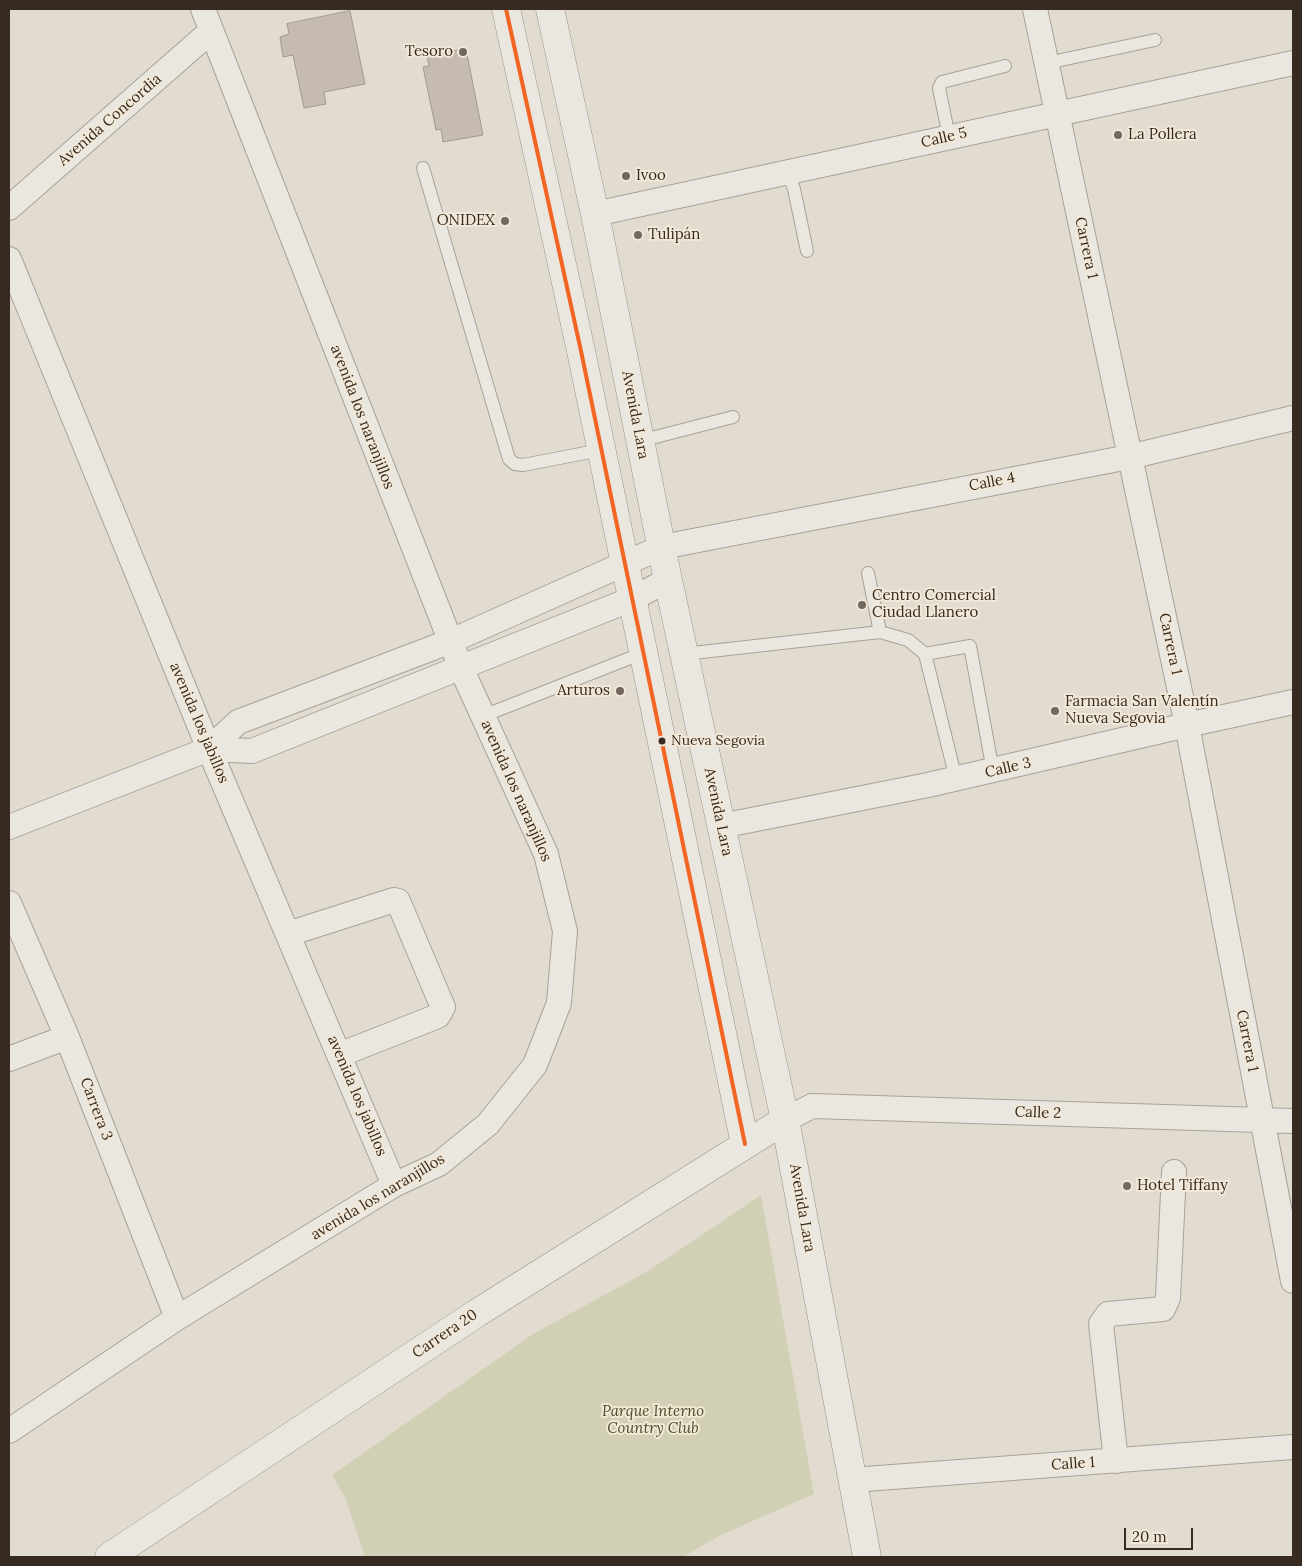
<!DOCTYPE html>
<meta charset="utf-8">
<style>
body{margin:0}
#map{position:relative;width:1302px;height:1566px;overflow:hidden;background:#e2dcd0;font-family:Lora,serif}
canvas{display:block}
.frame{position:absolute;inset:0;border:10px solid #362a21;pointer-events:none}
.scale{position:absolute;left:1124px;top:1528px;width:69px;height:22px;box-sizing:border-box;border:2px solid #362a21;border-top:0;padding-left:6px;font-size:15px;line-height:18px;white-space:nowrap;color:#362a21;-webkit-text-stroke:4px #f2e8d7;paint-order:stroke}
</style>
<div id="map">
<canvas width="1302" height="1566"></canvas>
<div class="frame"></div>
<div class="scale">20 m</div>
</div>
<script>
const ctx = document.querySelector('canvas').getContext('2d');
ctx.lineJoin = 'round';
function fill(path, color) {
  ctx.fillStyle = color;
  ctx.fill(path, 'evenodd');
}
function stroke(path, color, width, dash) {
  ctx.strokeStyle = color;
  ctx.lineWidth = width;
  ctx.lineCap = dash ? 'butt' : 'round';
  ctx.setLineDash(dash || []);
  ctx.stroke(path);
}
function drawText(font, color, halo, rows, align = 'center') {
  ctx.font = font + ' Lora,serif';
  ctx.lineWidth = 4;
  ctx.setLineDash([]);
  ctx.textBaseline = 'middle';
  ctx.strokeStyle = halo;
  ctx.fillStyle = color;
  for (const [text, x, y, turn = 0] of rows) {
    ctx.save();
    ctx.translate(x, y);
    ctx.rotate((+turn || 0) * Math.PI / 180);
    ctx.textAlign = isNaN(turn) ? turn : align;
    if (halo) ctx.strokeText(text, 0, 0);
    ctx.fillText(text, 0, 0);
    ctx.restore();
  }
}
const green = new Path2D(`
 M761 1195 814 1494 721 1535 683 1557H365L345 1497 332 1475 533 1334 648 1271Z`);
const building = new Path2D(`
 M350 11 365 84 324 92 326 104 304 108 293 55 283 57 280 37 289 34 287 24Z
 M466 49 483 135 443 142 441 129 436 130 423 67 429 66 427 56Z`);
const lane = new Path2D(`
 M1047 63 1155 40
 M949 137 939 88 942 82 1005 66
 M423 168 509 459 515 464 523 465 601 450
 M788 172 794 189 807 251
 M640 441 733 417
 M868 573 880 632
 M684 654 880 632 908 640 925 654 956 779
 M925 654 970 646 993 771
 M483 716 643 653`);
const street = new Path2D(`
 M1035 9 1187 725 1293 1281
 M9 208 211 31
 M595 214 1293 63
 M9 259 209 749 394 1185
 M209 749 252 751 632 599 668 580
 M721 826 928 785 1187 725 1293 702
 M9 827 209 749 238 722 451 641 662 547 1129 457 1293 418
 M9 903 67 1037 177 1318
 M288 934 394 900 398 901 439 998 443 1007 438 1016 339 1055
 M9 1059 67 1037
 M785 1120 812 1106 1293 1121
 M9 1431 177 1318 394 1185 439 1164 488 1124 535 1065 559 1003 565 931 546 854 461 668 203 9
 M1116 1461 1101 1324 1108 1314 1163 1309 1168 1298 1174 1172
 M852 1480 1293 1447`);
const secondary = new Path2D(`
 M506 9 581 351 745 1144
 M550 9 595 214 668 580 785 1120 867 1557
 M109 1557 477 1313 785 1120`);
const bus1 = new Path2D(`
 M506 9 581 351 745 1144`);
const markers = [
 [463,52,5,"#72685e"],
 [1118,135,5,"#72685e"],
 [626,176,5,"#72685e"],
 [505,221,5,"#72685e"],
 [638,235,5,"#72685e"],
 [862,605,5,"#72685e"],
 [620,691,5,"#72685e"],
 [1055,711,5,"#72685e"],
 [662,741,4.5,"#362a21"],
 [1127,1186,5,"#72685e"]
];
const busNames = [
 ["Nueva Segovia",671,741]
];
const poiNames = [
 ["Tesoro",453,52,"right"],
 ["La Pollera",1128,135],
 ["Ivoo",636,176],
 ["ONIDEX",495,221,"right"],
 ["Tulipán",648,235],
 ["Centro Comercial",872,596],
 ["Ciudad Llanero",872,613],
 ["Arturos",610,691,"right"],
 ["Farmacia San Valentín",1065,702],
 ["Nueva Segovia",1065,719],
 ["Hotel Tiffany",1137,1186]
];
const streetNames = [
 ["Avenida Concordia",110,120,-41],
 ["Calle 5",944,138,-13],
 ["Carrera 1",1086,248,78],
 ["Avenida Lara",635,415,79],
 ["avenida los naranjillos",362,417,69],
 ["Calle 4",992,482,-11],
 ["Carrera 1",1170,644,78],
 ["avenida los jabillos",199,723,67],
 ["Calle 3",1008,768,-13],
 ["avenida los naranjillos",516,791,66],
 ["Avenida Lara",718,812,78],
 ["Carrera 1",1247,1041,79],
 ["avenida los jabillos",357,1096,67],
 ["Carrera 3",96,1109,69],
 ["Calle 2",1038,1113,2],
 ["avenida los naranjillos",378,1197,-31],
 ["Avenida Lara",802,1208,80],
 ["Carrera 20",445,1334,-34],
 ["Calle 1",1073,1464,-4]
];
const parkNames = [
 ["Parque Interno",653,1412],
 ["Country Club",653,1429]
];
fill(green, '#d2d0b4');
fill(building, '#c6bbb1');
stroke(building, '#a2988f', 1);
stroke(lane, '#a8a198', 14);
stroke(street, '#a8a198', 26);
stroke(secondary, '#979188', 29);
stroke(lane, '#eae7e0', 12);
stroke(street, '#eae7e0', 24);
stroke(secondary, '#eae7e0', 28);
stroke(bus1, '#f26522', 4);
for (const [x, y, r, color] of markers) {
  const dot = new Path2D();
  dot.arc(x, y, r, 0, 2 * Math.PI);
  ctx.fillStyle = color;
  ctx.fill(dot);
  stroke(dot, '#f2e8d7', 2);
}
drawText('14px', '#362a21', '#f2e8d7', busNames, 'left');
drawText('15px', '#362a21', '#f2e8d7', poiNames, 'left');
drawText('15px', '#362a21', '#f2e8d7', streetNames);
drawText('italic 15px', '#49502a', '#f2e8d7', parkNames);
</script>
